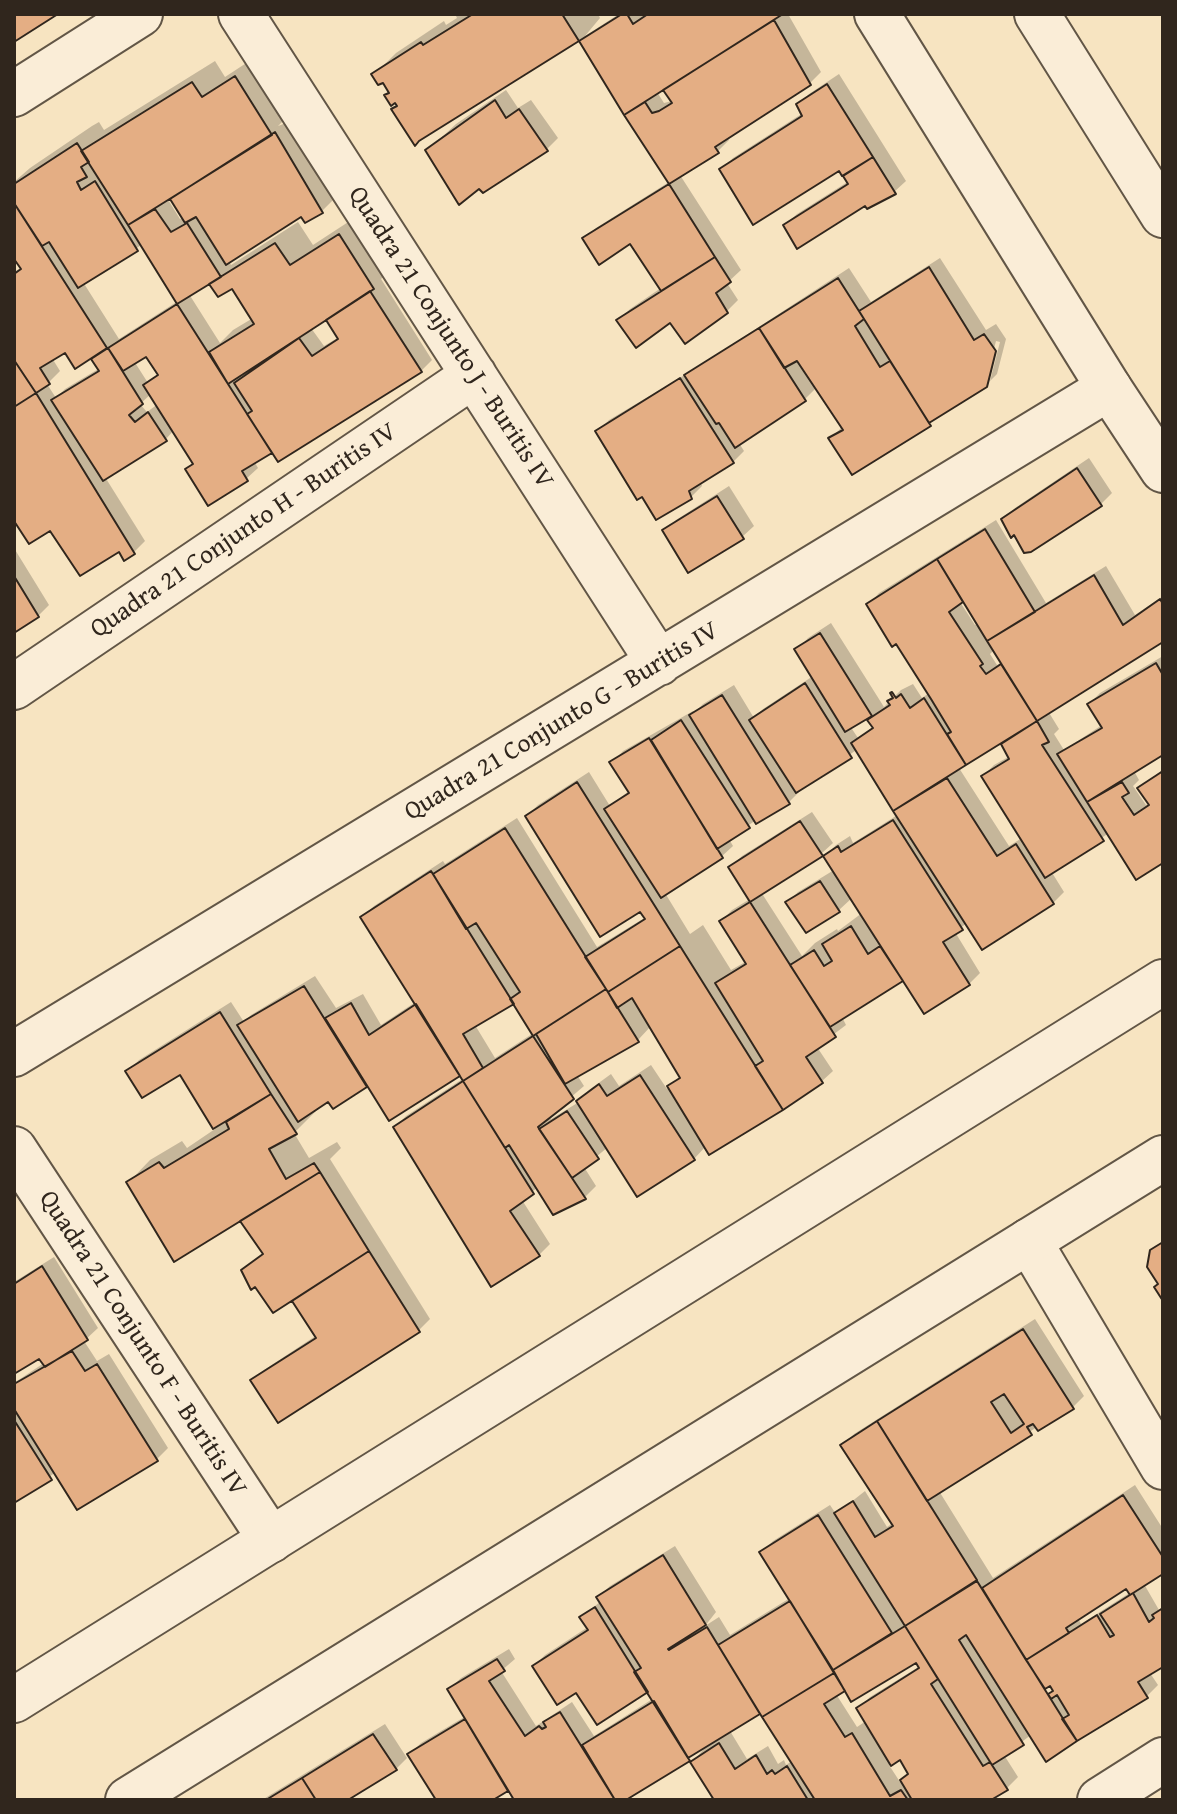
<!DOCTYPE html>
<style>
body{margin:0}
#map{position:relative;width:1177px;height:1814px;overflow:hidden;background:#f7e4c1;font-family:"Gentium Book Plus",serif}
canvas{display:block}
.frame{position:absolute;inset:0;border:16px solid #30261d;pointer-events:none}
</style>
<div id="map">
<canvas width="1177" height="1814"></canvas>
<div class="frame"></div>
</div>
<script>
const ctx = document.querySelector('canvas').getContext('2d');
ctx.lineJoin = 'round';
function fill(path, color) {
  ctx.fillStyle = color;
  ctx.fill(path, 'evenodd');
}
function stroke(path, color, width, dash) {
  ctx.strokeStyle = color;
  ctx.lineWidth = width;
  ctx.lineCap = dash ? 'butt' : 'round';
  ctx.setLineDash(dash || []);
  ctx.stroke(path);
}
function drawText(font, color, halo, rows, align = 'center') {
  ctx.font = font + ' "Gentium Book Plus",serif';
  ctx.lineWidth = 6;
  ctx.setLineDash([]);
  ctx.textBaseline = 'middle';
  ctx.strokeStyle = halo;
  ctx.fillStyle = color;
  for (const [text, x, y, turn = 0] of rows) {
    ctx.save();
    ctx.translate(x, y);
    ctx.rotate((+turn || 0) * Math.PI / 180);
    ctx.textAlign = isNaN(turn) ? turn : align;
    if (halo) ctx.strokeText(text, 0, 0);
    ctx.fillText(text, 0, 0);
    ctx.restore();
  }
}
const shadow = new Path2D(`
 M455 14H598L600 18 585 36 619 14H788L821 72 810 83 727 137 729 140 718 151 680 175 741 270 727 283 738 300 727 311 686 341 671 320H619L630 309 661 288 631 241 584 239 596 228 669 182 580 39 420 138 398 105 387 95 391 91 383 80 374 75 396 53 444 21 446 25 457 18ZM664 88 672 101 664 103 657 92Z
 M257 56 292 112 278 126 286 123 333 200 322 211 302 215 229 261 231 265 298 222 313 245 362 213 395 265 381 279 432 360 421 371 254 461 258 468 246 479 195 463 174 430 166 439 105 477 145 541 134 552 14 517V272L22 267 14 255V182L30 168 92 126 99 122 104 130 215 61 225 77ZM179 193 173 199 183 217 180 219 167 198ZM143 244 178 301 119 339 83 282ZM218 278 233 286 253 318 233 330 220 343 189 294ZM334 315 339 337 324 346 311 328ZM66 350 92 356 100 368 65 389 56 398 47 384 60 371 52 358ZM146 354 159 373 148 383 134 361ZM151 394 158 404 147 412 140 404Z
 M839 74 906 181 894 192 866 203 785 225 797 214 849 181 839 169H722L733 158 803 113 798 105 809 94Z
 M506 90 518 108 531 100 558 138 546 150H428L456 124Z
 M940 258 986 330 996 324 1006 339 997 374 990 381 1000 342 996 341 985 384 938 416 928 425 831 438 843 426 817 387 804 400 739 443 744 451 733 462 701 482 702 486 690 498 598 431 609 420 693 370 849 268 871 302Z
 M1089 458 1112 493 1101 504 1031 550 1004 519 1015 508Z
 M729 486 754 526 742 537 665 531 676 520Z
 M996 520 1046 603 1106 566 1135 615 1163 596V639L1048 711 1059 729 1054 734 1064 750 1102 725 1089 704 1100 693 1163 656V753L1134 771 1139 780 1133 786 1146 805 1150 803 1140 788 1163 769V861L1109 833 1051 871 1064 892 1053 903 967 923 955 932 980 973 969 984 903 978 842 1017 846 1025 817 1047 833 1071 821 1082 706 1146 694 1159 608 1147 584 1167 596 1186 585 1197 538 1187 522 1200 550 1244 539 1255 395 1127 406 1116 464 1078 461 1073 367 1084 333 1106 329 1100 316 1108 317 1110 294 1133 309 1158 337 1142 341 1148 330 1159 430 1319 419 1330 253 1381 264 1370 317 1335 292 1298 255 1285 243 1270 264 1252 243 1221 128 1183 150 1160 182 1141 187 1148 215 1129 181 1072 128 1071 139 1060 231 1002 244 1022 251 1015 315 976 336 1008 363 994 381 1025 417 1001 363 917 374 906 443 861 445 864 517 818 597 947 646 917 527 816 538 805 589 772 610 806 630 790 612 763 623 751 693 711 694 713 703 704 734 685 754 718 763 709 813 676 797 650 808 638 831 623 884 707 901 690 913 684 922 698 929 693 897 642 868 605 879 593ZM964 599 979 623 975 625 960 602ZM995 649 1002 662 997 665 990 654ZM867 716 874 726 858 738 850 726ZM1002 741 1010 756 994 765 983 776 1022 838 1009 846 959 768ZM858 749 899 814 853 843 850 836 836 845 825 856 834 870 798 892 787 903 806 931 839 910 852 898 862 913 838 931 837 929 815 943 802 956 761 892 821 854 833 843 812 812 742 856 731 867 750 899 732 910 721 921 747 961 731 970 703 925 690 934 665 893 721 857 733 846 729 839 756 820 789 802 800 791 799 788ZM514 1001 535 1032 495 1058 475 1025ZM651 1026 681 1075 667 1089 651 1065 619 1086 611 1074 589 1090 579 1102 551 1119 549 1116 584 1086 577 1075 638 1040Z
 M14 548 49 605 38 616 14 631Z
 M54 1257 98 1328 84 1341 97 1361 109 1354 168 1448 157 1459 78 1507 56 1472 14 1501V1383L44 1363 40 1356 14 1372V1282Z
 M1035 1319 1084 1396 1073 1407 1037 1427 939 1491 993 1578 1135 1485 1163 1529V1571L1144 1584 1159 1610 1163 1606V1665L1150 1673 1158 1685 1147 1696 1046 1759 1031 1735 1004 1755 1018 1777 1007 1788 988 1800H717L693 1762 706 1746 630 1795 633 1800H516L509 1788 489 1800H438L410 1754 421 1743 466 1716 449 1689 461 1678 509 1649 515 1659 501 1671 536 1726 572 1702 594 1736 654 1698 648 1689 577 1690 534 1666 545 1655 588 1627 582 1617 601 1601 598 1597 610 1586 675 1546 716 1612 705 1626 719 1617 730 1635 790 1598 762 1552 773 1541 830 1505 836 1514 865 1491 887 1527 893 1523 843 1445 854 1434ZM1127 1586 1131 1592 1081 1624 1078 1618ZM917 1660 920 1666 870 1697 858 1709 866 1721 857 1727 836 1694ZM1050 1683 1056 1691 1047 1697 1042 1689ZM761 1711 792 1761 786 1765 784 1760 778 1764 768 1746 747 1759 730 1731ZM900 1758 910 1772 900 1782 889 1765Z
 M385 1724 407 1758 396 1769 344 1800H262Z`);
const building = new Path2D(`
 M14 14H58L14 42Z
 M473 14H562L579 41 419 141 415 146 391 109 397 106 395 103 391 106 384 95 389 93 383 83 378 85 371 74 421 42 423 45Z
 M622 14H627L633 24 648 14H783L624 115 579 41Z
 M774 20 811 85 715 147 719 153 669 184 624 115 645 102 652 113 659 111 672 103 663 90Z
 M235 76 272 135 128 225 81 151 192 82 202 97Z
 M827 84 873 157 842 176 839 171 753 225 719 169 802 116 796 104Z
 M495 100 506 118 519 109 548 151 483 193 479 189 459 205 425 150Z
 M275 132 323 213 305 223 301 217 226 265 196 217 185 223 170 199Z
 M77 143 89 162 81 167 87 177 77 182 81 190 95 181 138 251 78 288 49 242 42 246 14 203V184Z
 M873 157 896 194 867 209 865 206 797 249 783 225 848 184 843 176Z
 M669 184 715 257 661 291 630 244 599 265 582 238Z
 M14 203 107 348 75 369 65 353 40 368 50 384 36 393 14 360V274L21 269 14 259Z
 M155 209 171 232 187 223 221 277 177 304 128 225Z
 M339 234 374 289 228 384 209 352 254 324 232 289 218 297 209 284 275 243 290 265Z
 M715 257 731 282 716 293 728 313 685 344 670 323 636 348 616 320Z
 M929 267 974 340 984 334 996 351 987 387 929 423 859 311Z
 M838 278 864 319 855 326 880 367 890 361 931 426 852 475 828 438 843 430 797 361 784 368 759 328Z
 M370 291 422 372 278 462 247 414 252 411 234 383 299 338 312 356 338 339 326 320Z
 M177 304 272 453 242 471 248 481 208 506 185 469 193 464 143 385 158 375 146 357 123 371 108 348Z
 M759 328 806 401 735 448 719 423 716 424 684 375Z
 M108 348 143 404 129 415 135 422 148 412 167 441 103 481 51 400 99 371 91 359Z
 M14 360 36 393 14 407Z
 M680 378 734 463 689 491 692 499 656 520 642 497 637 500 595 431Z
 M36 393 135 554 124 561 119 552 80 576 50 531 29 544 14 521V407Z
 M1077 468 1102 506 1031 552 1024 553 1014 535 1011 538 1001 519Z
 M717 496 744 539 688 573 662 530Z
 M985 529 1035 612 987 641 937 559Z
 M937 559 963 602 949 612 983 664 980 666 986 674 1001 664 1037 721 966 765 947 734 951 732 931 699 896 644 892 647 866 604Z
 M1094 575 1123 625 1160 599 1163 604V642L1037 721 987 641Z
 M14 576 39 617 14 633Z
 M820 633 872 716 845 732 794 649Z
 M1156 663 1163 675V755L1087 802 1057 754 1102 728 1087 704Z
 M805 683 852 758 796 793 749 720Z
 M892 692 896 698 901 694 910 708 924 698 966 765 893 811 851 743 873 728 867 720 890 705 887 701 893 698 890 693Z
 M722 695 790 804 756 824 689 715Z
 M681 720 750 828 717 849 651 740Z
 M1037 721 1049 742 1042 745 1104 841 1045 878 981 776 1009 759 1001 744Z
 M649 738 723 858 661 898 604 809 629 793 609 762Z
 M1163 771V863L1136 880 1087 802 1122 782 1129 793 1122 797 1134 815 1149 805 1137 788Z
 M947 778 997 856 1016 844 1054 904 982 950 893 811Z
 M577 782 680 946 608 992 585 957 645 919 640 912 600 937 525 816Z
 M893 820 963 930 943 942 970 985 924 1014 823 856 838 846 841 852Z
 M800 821 823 856 750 902 728 867Z
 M505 828 606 989 533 1036 510 999 520 992 476 923 466 929 433 874Z
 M431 871 514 1004 463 1034 483 1068 463 1081 360 917Z
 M820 881 840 912 806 933 785 902Z
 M750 902 836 1037 806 1057 823 1083 783 1110 755 1066 763 1061 715 983 746 964 719 921Z
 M851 926 868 954 880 946 903 981 830 1027 790 965 814 950 824 966 832 961 822 944Z
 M680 946 783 1110 709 1155 667 1086 680 1078 632 998 617 1008 608 992Z
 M304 986 367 1087 333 1109 328 1102 298 1122 237 1025Z
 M606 989 639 1042 565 1084 536 1034Z
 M351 1003 369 1035 416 1004 460 1076 389 1121 325 1018Z
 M220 1012 271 1094 213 1129 180 1075 142 1098 125 1071Z
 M533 1036 574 1099 538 1127 586 1199 553 1215 509 1145 505 1148 463 1081Z
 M640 1075 695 1160 637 1197 576 1101 599 1084 607 1096Z
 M463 1081 534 1194 510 1211 540 1256 491 1287 393 1127Z
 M271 1094 297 1134 269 1149 286 1179 314 1163 320 1172 174 1262 126 1182 159 1162 164 1168 229 1129 226 1122Z
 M567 1111 599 1159 572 1178 539 1129Z
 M320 1172 369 1251 273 1313 255 1287 251 1290 241 1270 263 1254 240 1221Z
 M1163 1242V1301L1154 1287 1158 1284 1147 1267 1150 1250Z
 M369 1251 420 1332 278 1423 250 1380 316 1338 292 1301Z
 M42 1266 88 1340 45 1367 39 1359 14 1374V1284Z
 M1023 1329 1074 1409 1038 1431 1033 1424 1027 1427 1032 1435 927 1501 877 1421ZM1004 1394 1024 1424 1011 1433 991 1402Z
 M72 1351 85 1371 97 1364 158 1461 77 1510 14 1409V1384Z
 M14 1420 52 1480 14 1503Z
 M877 1421 977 1580 905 1626 834 1513 853 1501 875 1537 893 1526 840 1445Z
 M1123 1495 1163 1557V1574L1130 1595 1126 1589 1066 1628 1069 1633 1026 1660 982 1588Z
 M818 1515 892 1633 833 1670 759 1552Z
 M663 1555 706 1625 668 1649 669 1650 707 1627 760 1714 688 1758 634 1672 641 1668 596 1597Z
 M977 1581 1077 1741 1046 1762 966 1635 959 1640 1024 1745 992 1765 905 1626Z
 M1133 1593 1149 1622 1154 1618 1152 1615 1163 1608V1667L1138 1682 1148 1698 1077 1741 1062 1719 1069 1715 1057 1695 1051 1699 1048 1694 1053 1691 1050 1686 1045 1689 1026 1660 1097 1615 1110 1637 1114 1635 1100 1614Z
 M790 1601 834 1673 762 1717 718 1645Z
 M595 1607 648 1692 597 1725 576 1693 557 1705 532 1666 588 1630 579 1617Z
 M905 1626 938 1679 931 1684 983 1766 990 1762 1008 1790 991 1800H912L900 1780 908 1774 900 1760 891 1766 856 1708 919 1668 916 1663 851 1702 833 1670Z
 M497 1659 505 1671 489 1681 525 1736 539 1726 542 1729 546 1727 543 1722 560 1712 615 1800H514L447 1689Z
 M834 1673 845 1691 824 1704 845 1737 852 1733 890 1796 901 1790 908 1800H815L762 1717Z
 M654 1701 690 1761 626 1800H615L582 1745Z
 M465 1719 508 1791 493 1800H436L407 1754Z
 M373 1734 397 1770 348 1800H316L302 1778Z
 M719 1743 735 1769 756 1755 767 1774 772 1770 775 1774 787 1766 808 1800H714L690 1762Z
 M302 1778 316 1800H266Z`);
const minor = new Path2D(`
 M241 14 659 663
 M14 94 140 14
 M14 687 474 375
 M14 1054 1109 388
 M14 1149 271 1540
 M1029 1241 1163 1467
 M1100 1800 1163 1760`);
const tertiary = new Path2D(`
 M877 14 1109 388 1163 470
 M1037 14 1163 215
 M14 1700 1163 982
 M128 1800 1163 1158`);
const streetNames = [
 ["Quadra 21 Conjunto J - Buritis IV",450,338,57],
 ["Quadra 21 Conjunto H - Buritis IV",244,531,-34],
 ["Quadra 21 Conjunto G - Buritis IV",562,722,-31],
 ["Quadra 21 Conjunto F - Buritis IV",142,1344,57]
];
fill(shadow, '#0003');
fill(building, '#e4ae84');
stroke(building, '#30261d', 2);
stroke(minor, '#625646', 48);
stroke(tertiary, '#625646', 48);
stroke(minor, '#faedd7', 44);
stroke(tertiary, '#faedd7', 44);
drawText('26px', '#30261d', '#faedd7', streetNames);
</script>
